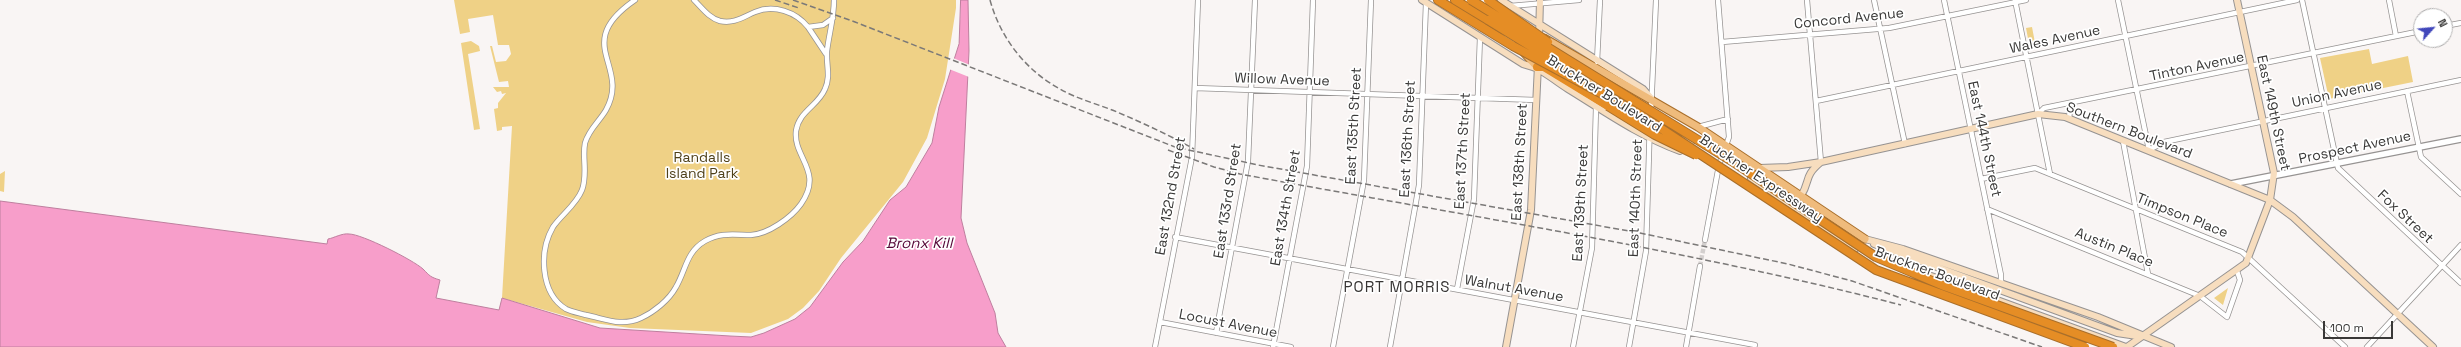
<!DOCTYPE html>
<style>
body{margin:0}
#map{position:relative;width:2461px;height:347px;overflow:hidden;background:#f9f5f4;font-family:"Space Grotesk",sans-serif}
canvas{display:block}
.north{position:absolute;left:2413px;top:8px;width:40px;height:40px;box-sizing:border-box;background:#fff;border:1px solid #b0afaf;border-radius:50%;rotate:63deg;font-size:11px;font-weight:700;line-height:16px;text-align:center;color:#393837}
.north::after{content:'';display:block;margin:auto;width:14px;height:18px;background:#4147bb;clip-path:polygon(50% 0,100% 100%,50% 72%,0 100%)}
.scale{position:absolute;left:2323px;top:321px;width:70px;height:18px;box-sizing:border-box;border:2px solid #393837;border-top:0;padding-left:5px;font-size:12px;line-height:14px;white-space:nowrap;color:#393837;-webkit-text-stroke:3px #fff;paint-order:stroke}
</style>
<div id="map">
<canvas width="2461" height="347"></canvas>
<div class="north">N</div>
<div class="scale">100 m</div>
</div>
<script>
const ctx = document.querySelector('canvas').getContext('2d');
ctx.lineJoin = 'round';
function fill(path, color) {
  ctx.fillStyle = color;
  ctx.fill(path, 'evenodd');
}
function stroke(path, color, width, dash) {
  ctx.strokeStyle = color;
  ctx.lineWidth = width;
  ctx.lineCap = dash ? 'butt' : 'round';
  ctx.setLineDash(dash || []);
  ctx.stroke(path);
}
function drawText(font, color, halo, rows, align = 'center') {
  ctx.font = font + ' "Space Grotesk",sans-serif';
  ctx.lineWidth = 3.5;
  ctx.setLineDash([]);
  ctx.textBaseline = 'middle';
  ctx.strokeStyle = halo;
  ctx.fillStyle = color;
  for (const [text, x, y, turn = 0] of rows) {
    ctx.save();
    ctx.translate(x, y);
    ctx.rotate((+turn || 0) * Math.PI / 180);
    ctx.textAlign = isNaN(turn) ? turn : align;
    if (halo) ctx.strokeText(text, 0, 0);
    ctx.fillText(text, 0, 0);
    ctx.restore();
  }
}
const green = new Path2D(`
 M454 0H956V8L945 79 927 138 903 182 841 258 819 291 803 308 788 319 751 333 630 328 587 322 502 298 512 126 502 127V130L497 131 494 109 498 108V103L506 93 502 94 501 91 497 92 493 87H509L508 81 499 82 490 46H492L496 62 506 61 511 54 509 45H498L493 15 468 19 470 32 460 34Z
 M2032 27 2036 48 2030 49 2026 28Z
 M471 41 479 46 480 51 468 54 480 129 474 130 461 43Z
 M2369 49 2372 64 2408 56 2413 82 2329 99 2320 58Z
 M5 171 4 192 0 191V174Z
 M2228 288 2223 305 2214 298Z`);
const water = new Path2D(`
 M961 0H968L969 51 961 218 967 243 995 313 998 333 1006 347H0V201L327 244 328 239C334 238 342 233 349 234 362 234 413 260 423 269 430 276 430 277 440 280L436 298 499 310 502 298 600 328 730 336 751 337 764 333 795 319 810 307 843 262 863 241 890 200 906 187 932 143 939 107 959 44Z`);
const pier = new Path2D(`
 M953 58 970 65 969 77 949 69Z`);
const minorTunnel = new Path2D(`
 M1700 266 1705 240`);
const minor = new Path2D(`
 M635 0C571 44 631 65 606 110 599 122 589 129 585 143 582 158 588 174 582 190 576 205 562 214 553 227 539 251 540 293 566 309 572 312 579 313 586 315 606 319 621 327 641 318 654 312 669 300 676 287 686 270 686 252 705 241 721 232 734 235 751 235 768 234 791 218 801 204 824 171 793 158 796 131 799 111 818 106 825 89 831 76 826 65 827 51 829 34 834 18 834 0
 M694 0C702 8 709 18 720 21 734 24 743 17 755 12 774 4 796 12 808 27L823 25 833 18
 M1807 0 1821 162
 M1874 0 1905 144
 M1944 0 2001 275V283
 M2015 0 2050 174
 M2118 0 2149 150 2164 142 2461 80
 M2302 0 2338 168 2461 283
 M2389 0 2396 36
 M1510 6 1579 0
 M2445 26 2461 23
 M808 27 826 54
 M1722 42 1889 28 2026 0
 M1597 62 1600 0
 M1195 88 1536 100
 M2407 91 2421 157 2461 194
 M1816 101 2297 0
 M1651 111 1656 0
 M2038 114 2044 108 2421 31
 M2069 118 2071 103
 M1698 127 1728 119
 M2123 141 2148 274
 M1981 179 2035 168 2242 252 2345 347
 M1987 209 2200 296 2227 317 2240 280 2237 271
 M1175 237 1755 345
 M1705 240 1719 165 1729 137 1718 0
 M1457 289 1474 199 1480 37
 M1160 322 1291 347
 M1216 333 1248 161 1255 0
 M1155 347 1192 157 1198 0
 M1273 347 1307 166 1313 0
 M1333 347 1364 180 1371 0
 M1390 347 1419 185 1426 3
 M1573 347 1592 248 1596 107
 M1629 347 1646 251 1650 120
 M1686 347 1700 266
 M2367 347 2461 245`);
const tertiary = new Path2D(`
 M2231 184 2461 139`);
const secondary = new Path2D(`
 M1422 0 1523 64C1544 69 1550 78 1568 89 1604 111 1639 136 1680 151
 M1501 0 1643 89 1651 98
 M1539 38 1540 0
 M1651 116 1692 141
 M1759 168 1788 167 1821 162 2038 114 2065 117 2270 200 2293 217 2433 347
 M1751 178 1856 248
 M1786 198 1801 196C1811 180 1803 177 1821 162
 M1865 239 1903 249 2098 317 2171 347
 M1874 244 2117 333 2137 336
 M1923 273 2126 347
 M1948 292 2020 318
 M1506 347 1531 210 1538 65
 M2127 347 2246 263 2270 200 2274 173 2237 0`);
const primary = new Path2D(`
 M1505 32 1537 67
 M1544 38 1698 127 1865 239
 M1561 61 1651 116`);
const motorway = new Path2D(`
 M1438 0 1513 46
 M1455 0 1488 20
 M1537 67H1544L1608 106`);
const rail = new Path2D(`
 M775 0 799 8
 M793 0 855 22 1175 147 1258 165 1640 233 1788 264 1852 281 2042 347
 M990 0C1000 37 1025 70 1060 89 1077 99 1098 104 1117 112 1143 123 1169 135 1194 149
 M1168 150 1214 167 1240 174C1461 215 1684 249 1901 305`);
const motorwayBridge = new Path2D(`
 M1471 0 1735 163 1876 257 1944 286 2113 347
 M1488 0 1548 42
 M1488 20 1566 68
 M1513 46 1636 112 1876 270 2085 347
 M1608 106 1655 135 1696 155`);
const streetNames = [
 ["Concord Avenue",1849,19,-6],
 ["Wales Avenue",2055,40,-12],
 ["Tinton Avenue",2197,67,-12],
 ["Willow Avenue",1282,80,2],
 ["Bruckner Boulevard",1604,94,32],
 ["Union Avenue",2337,94,-12],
 ["East 149th Street",2273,113,78],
 ["East 135th Street",1354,126,-87],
 ["Southern Boulevard",2129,131,21],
 ["East 136th Street",1408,139,-87],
 ["East 144th Street",1984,139,78],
 ["Prospect Avenue",2355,148,-12],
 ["East 137th Street",1463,151,-87],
 ["East 138th Street",1520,162,-87],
 ["Bruckner Expressway",1761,179,34],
 ["East 132nd Street",1171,196,-80],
 ["East 140th Street",1636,198,-88],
 ["East 133rd Street",1228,201,-81],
 ["East 139th Street",1581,203,-87],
 ["East 134th Street",1286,208,-80],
 ["Timpson Place",2182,216,22],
 ["Fox Street",2405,217,43],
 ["Austin Place",2114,248,22],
 ["Bruckner Boulevard",1937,274,20],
 ["Walnut Avenue",1514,289,10],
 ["Locust Avenue",1228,324,11]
];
const parkNames = [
 ["Randalls",702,158],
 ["Island Park",702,174]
];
const waterNames = [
 ["Bronx Kill",919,244]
];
const neighbourhoodNames = [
 ["PORT MORRIS",1397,288]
];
fill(green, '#efd186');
fill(water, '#f79eca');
stroke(water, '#be7f9e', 1);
fill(pier, '#f9f5f4');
stroke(minorTunnel, '#d3cfce', 4.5, [4.5, 2]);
stroke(minor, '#969392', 6);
stroke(tertiary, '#969392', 8);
stroke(secondary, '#969392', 8);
stroke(primary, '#a96f2b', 9);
stroke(motorway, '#a96f2b', 10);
stroke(minor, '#fff', 4.5);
stroke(tertiary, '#fff', 5.5);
stroke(secondary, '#f7ddbe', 6);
stroke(primary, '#efbb7c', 7);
stroke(motorway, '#e58d25', 8);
stroke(rail, '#7b7978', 1.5, [6, 3]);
stroke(motorwayBridge, '#a96f2b', 10, []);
stroke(motorwayBridge, '#e58d25', 8);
drawText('14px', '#393837', '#fff', streetNames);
drawText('14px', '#4f411a', '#fff', parkNames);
drawText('italic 15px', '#550637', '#fff', waterNames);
ctx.letterSpacing = '1px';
drawText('15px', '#373534', '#fff', neighbourhoodNames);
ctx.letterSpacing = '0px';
</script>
